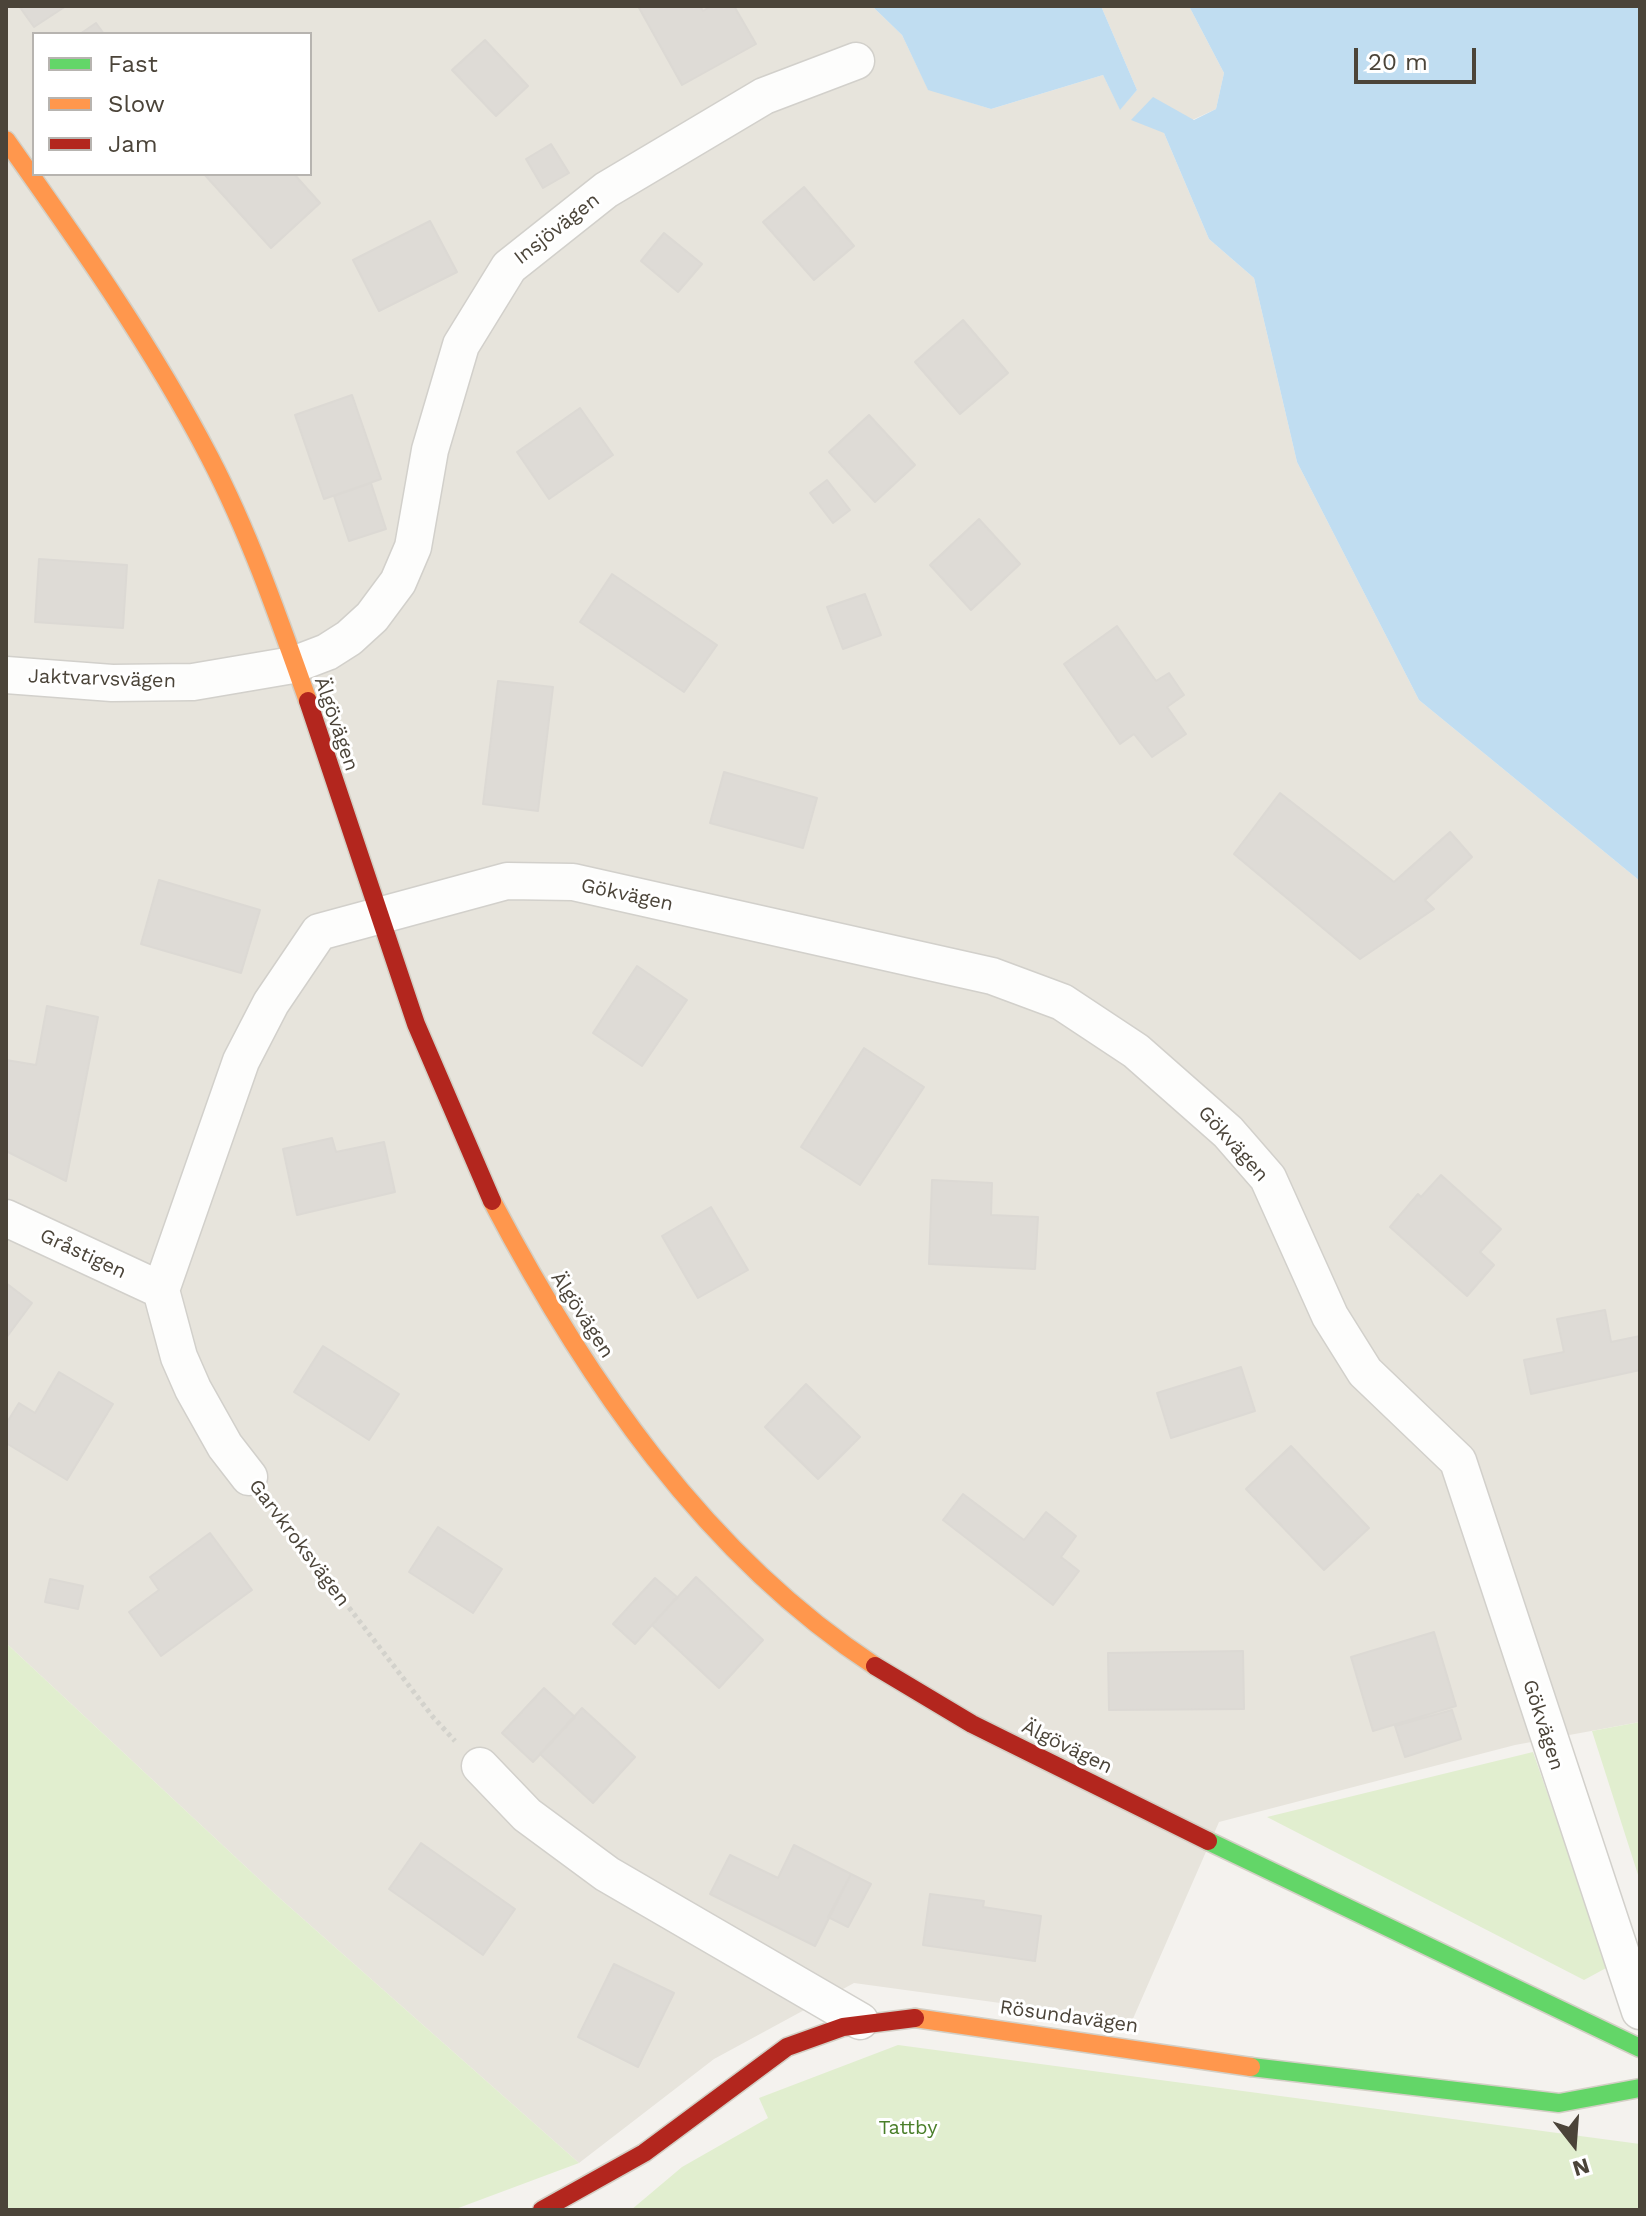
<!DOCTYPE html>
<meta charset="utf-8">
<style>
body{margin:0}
#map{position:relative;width:1646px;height:2216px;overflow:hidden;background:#f4f2ee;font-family:"Work Sans",sans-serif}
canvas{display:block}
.frame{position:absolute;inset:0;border:8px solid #4b4439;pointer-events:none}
.legend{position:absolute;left:32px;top:32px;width:280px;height:144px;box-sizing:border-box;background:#fff;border:2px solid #b7b4b0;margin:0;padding:10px 14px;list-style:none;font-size:24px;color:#4b4439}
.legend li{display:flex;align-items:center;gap:16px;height:40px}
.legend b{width:40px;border:2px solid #b7b4b0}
.north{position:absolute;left:1534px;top:2104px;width:80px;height:80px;-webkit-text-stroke:6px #fff;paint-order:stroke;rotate:163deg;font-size:22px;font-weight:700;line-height:32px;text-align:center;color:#4b4439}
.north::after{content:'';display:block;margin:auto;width:28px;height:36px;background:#4b4439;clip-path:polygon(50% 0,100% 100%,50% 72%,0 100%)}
.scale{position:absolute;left:1354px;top:48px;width:122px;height:36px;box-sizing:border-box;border:4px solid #4b4439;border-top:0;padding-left:10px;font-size:24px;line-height:28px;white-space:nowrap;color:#4b4439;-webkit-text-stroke:6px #fff;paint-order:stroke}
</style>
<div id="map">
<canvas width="1646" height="2216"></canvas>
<div class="frame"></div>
<ul class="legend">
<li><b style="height:10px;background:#63d668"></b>Fast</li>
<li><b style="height:10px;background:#ff974d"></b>Slow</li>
<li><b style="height:10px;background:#b3261e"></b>Jam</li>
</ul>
<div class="north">N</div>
<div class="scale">20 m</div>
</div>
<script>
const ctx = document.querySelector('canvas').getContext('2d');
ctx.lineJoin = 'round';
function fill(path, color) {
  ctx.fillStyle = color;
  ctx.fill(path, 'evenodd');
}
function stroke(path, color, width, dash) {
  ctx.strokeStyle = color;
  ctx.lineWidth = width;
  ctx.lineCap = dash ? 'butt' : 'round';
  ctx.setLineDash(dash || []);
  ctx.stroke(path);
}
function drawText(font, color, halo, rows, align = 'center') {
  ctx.font = font + ' "Work Sans",sans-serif';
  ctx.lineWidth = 6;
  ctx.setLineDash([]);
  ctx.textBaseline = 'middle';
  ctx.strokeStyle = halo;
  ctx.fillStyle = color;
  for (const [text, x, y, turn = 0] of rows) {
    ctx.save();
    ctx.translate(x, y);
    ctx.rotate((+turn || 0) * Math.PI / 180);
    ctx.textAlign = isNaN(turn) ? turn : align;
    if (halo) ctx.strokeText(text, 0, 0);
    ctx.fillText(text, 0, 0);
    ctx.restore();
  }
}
const residential = new Path2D(`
 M6 6H872L902 35 928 89 991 109 1103 75 1120 109 1137 90 1101 6 1190 8 1224 73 1216 109 1164 133 1209 239 1254 278 1297 462 1419 700 1640 881V1722L1515 1745 1219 1822 1132 2021 854 1983 714 2059 579 2163 275 1894 6 1643ZM34 34H310V174H34Z`);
const green = new Path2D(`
 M6 1643 275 1894 579 2163 453 2210H6Z
 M1640 1722V1881L1592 1731Z
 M1533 1752 1608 1967 1584 1980 1267 1817Z
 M898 2045 1640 2144V2210H631L682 2167 768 2118 759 2098Z`);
const water = new Path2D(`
 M872 6H1101L1137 90 1120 110 1103 75 991 109 928 90 902 35Z
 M1183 6H1640V881L1419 700 1297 462 1254 278 1209 239 1164 133 1131 120 1153 97 1194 120 1216 109 1224 73 1190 8Z`);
const building = new Path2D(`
 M19 6H66L34 27Z
 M638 6H700L703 11 711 6H734L756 44 682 85Z
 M96 23 104 34H80Z
 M485 40 528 86 496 116 452 70Z
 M551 144 569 173 543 188 526 159Z
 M204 174H294L320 203 271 248Z
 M804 187 854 246 814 280 763 222Z
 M430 221 457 272 379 311 353 260Z
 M664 233 702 264 678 292 641 261Z
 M963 320 1008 373 960 414 915 362Z
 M352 395 381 479 324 499 295 415Z
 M580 408 613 455 549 499 517 452Z
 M869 415 915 465 875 502 829 452Z
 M827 480 850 510 833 523 810 493Z
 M371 483 386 529 349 541 334 496Z
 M979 519 1020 564 971 610 930 565Z
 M39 559 127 565 123 628 35 622Z
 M612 574 717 645 684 692 580 622Z
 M865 594 881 635 843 649 827 607Z
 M1117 626 1156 681 1169 673 1184 695 1167 707 1186 734 1152 757 1134 734 1120 744 1064 664Z
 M498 681 553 687 538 811 483 804Z
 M724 772 817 798 803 848 710 823Z
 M1280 793 1394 882 1450 832 1472 857 1425 900 1434 909 1360 959 1234 854Z
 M159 880 260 910 241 973 141 944Z
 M637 966 687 1000 642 1066 593 1033Z
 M47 1006 98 1017 66 1181 6 1151V1060L36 1065Z
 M864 1048 924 1087 860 1185 801 1147Z
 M332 1138 336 1152 384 1142 395 1192 297 1215 283 1149Z
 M1441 1175 1501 1229 1480 1252 1494 1265 1467 1296 1390 1227 1418 1194 1421 1197Z
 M932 1180 992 1183 991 1215 1038 1217 1035 1269 929 1264Z
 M711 1207 748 1270 698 1298 662 1236Z
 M6 1283 32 1303 6 1338Z
 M1605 1310 1611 1342 1640 1336V1370L1531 1394 1524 1360 1564 1352 1557 1319Z
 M323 1346 399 1394 369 1440 294 1392Z
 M1241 1367 1255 1411 1171 1438 1157 1393Z
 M59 1372 113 1404 67 1480 6 1443V1424L19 1403 35 1413Z
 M806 1384 860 1437 818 1479 765 1427Z
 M1291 1446 1369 1528 1324 1570 1246 1489Z
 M963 1494 1024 1540 1046 1512 1076 1536 1061 1557 1079 1571 1053 1605 943 1520Z
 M438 1527 502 1569 473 1613 409 1572Z
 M210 1533 252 1590 161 1656 129 1612 159 1590 150 1577Z
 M696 1577 763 1640 719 1688 652 1625Z
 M655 1578 677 1597 635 1644 613 1624Z
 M50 1579 83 1586 78 1609 45 1602Z
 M1434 1632 1456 1706 1373 1731 1351 1657Z
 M1243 1651 1244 1709 1109 1710 1108 1653Z
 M544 1688 575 1717 533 1762 502 1733Z
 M582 1708 635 1757 593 1803 540 1754Z
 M1452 1710 1461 1739 1405 1757 1395 1726Z
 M421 1843 515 1909 483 1955 389 1889Z
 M794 1845 851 1874 815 1946 710 1894 730 1855 778 1878Z
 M851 1874 871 1884 848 1927 828 1917Z
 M930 1894 984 1901 983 1907 1041 1916 1035 1961 923 1945Z
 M614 1964 674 1993 638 2067 578 2037Z`);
const path = new Path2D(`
 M271 1506 433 1717 455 1741`);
const street = new Path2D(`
 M6 675 112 683 193 682 293 665 327 652 349 638 372 617 398 582 413 547 430 450 461 345 509 267 606 190 764 96 856 61
 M6 1218 161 1290
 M249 1477 225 1446 193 1389 179 1357 161 1290 241 1061 271 1003 319 932 507 881 573 882 992 976 1062 1002 1136 1051 1228 1132 1268 1178 1330 1316 1365 1372 1458 1461 1640 2011
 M480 1766 527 1815 607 1874 860 2021`);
const fast = new Path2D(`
 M1208 1841 1640 2048
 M1251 2067 1559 2103 1640 2088`);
const slow = new Path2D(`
 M6 140C79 243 152 346 210 458 250 535 279 619 308 701
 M492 1201C585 1378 704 1554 875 1666
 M915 2018 1251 2067`);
const jam = new Path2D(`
 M308 701 416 1024 492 1201
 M875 1666 972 1724 1208 1841
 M542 2210 644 2153 787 2047 843 2027 915 2018`);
const streetNames = [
 ["Insjövägen",557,229,-38],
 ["Jaktvarvsvägen",102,679,2],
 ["Älgövägen",336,724,71],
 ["Gökvägen",627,895,12],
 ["Gökvägen",1233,1144,48],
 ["Gråstigen",83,1254,25],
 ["Älgövägen",582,1315,57],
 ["Garvkroksvägen",299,1543,53],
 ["Gökvägen",1543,1725,72],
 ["Älgövägen",1067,1747,26],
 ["Rösundavägen",1069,2017,8]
];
const parkNames = [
 ["Tattby",908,2128]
];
fill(residential, '#e7e4dc');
fill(green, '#e1eecf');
fill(water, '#c0ddf1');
fill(building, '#dedbd6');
stroke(building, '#dcd9d4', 2);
stroke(street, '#d2d0cb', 39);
stroke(fast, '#d3cfc5', 21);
stroke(slow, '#d3cfc5', 21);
stroke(jam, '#d3cfc5', 21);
stroke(path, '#d3d2cc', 5, [4, 4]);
stroke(street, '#fdfdfc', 36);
stroke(fast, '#63d668', 18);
stroke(slow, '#ff974d', 18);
stroke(jam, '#b3261e', 18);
drawText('20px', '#4b4439', '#fff', streetNames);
drawText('20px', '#4a7f2a', '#fff', parkNames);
</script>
